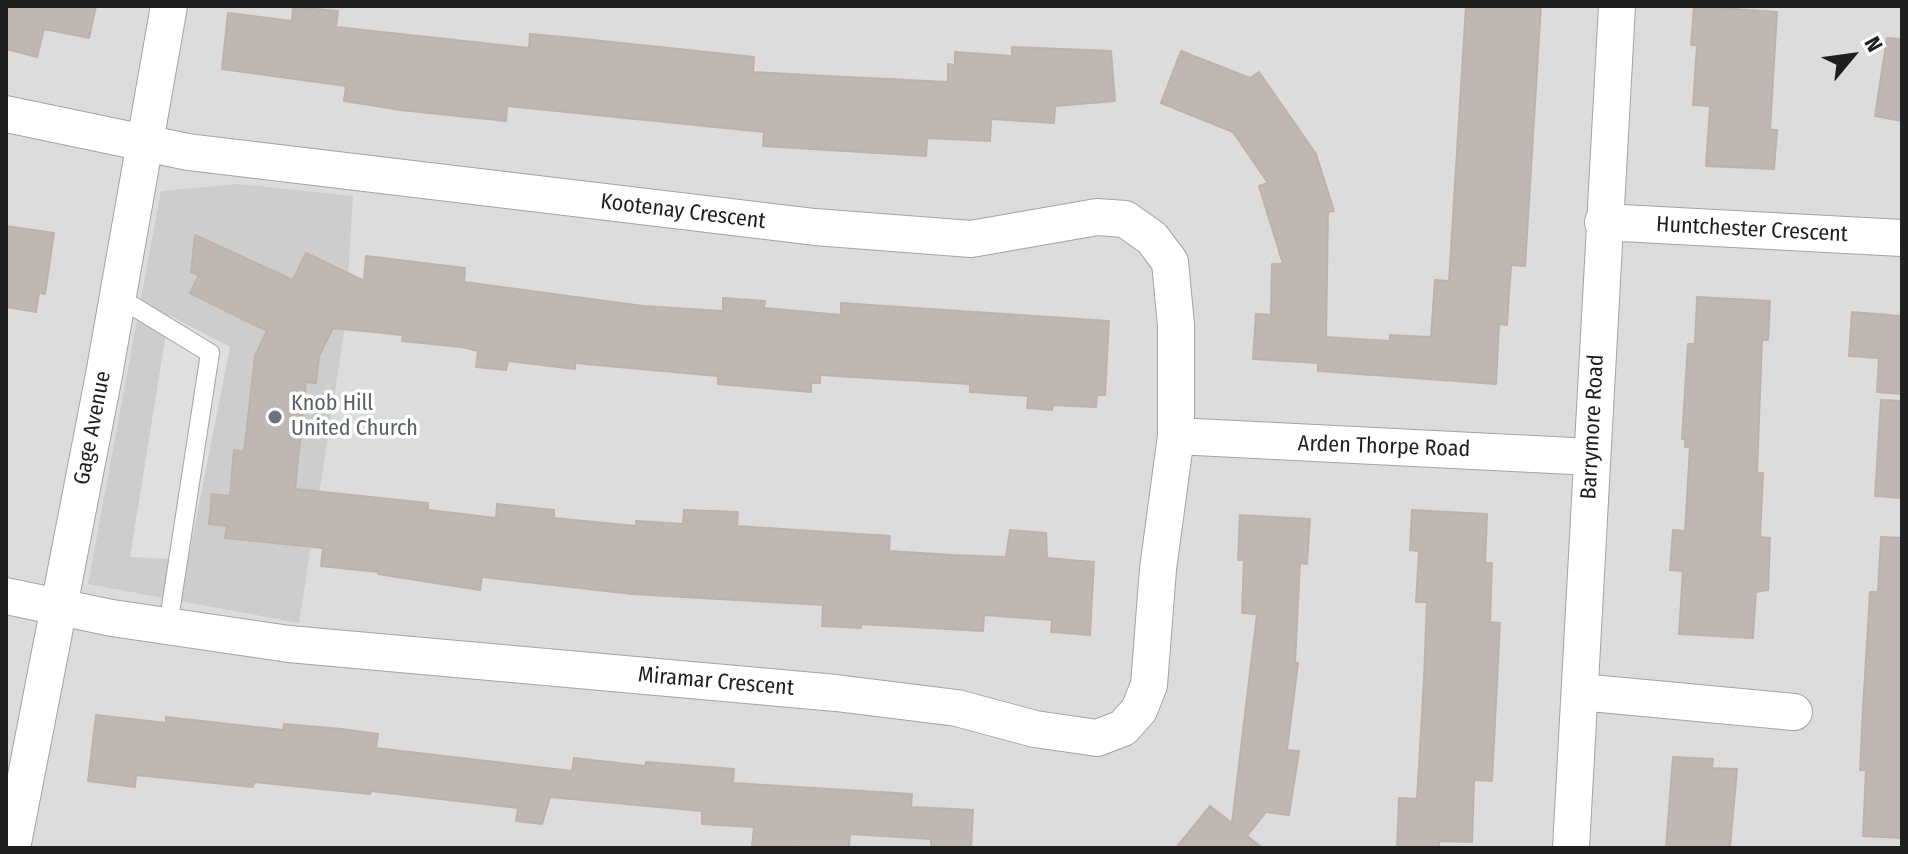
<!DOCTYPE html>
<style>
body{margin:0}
#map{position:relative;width:1908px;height:854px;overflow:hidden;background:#efebe6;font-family:"Fira Sans Condensed",sans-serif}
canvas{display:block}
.frame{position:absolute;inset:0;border:8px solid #1f1f1f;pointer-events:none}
.north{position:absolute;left:1812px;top:16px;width:80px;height:80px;-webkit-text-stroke:6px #fff;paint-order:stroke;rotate:61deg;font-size:22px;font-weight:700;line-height:32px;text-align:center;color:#1f1f1f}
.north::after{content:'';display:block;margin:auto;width:28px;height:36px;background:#1f1f1f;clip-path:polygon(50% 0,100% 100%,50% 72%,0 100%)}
</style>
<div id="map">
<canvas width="1908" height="854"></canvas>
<div class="frame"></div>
<div class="north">N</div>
</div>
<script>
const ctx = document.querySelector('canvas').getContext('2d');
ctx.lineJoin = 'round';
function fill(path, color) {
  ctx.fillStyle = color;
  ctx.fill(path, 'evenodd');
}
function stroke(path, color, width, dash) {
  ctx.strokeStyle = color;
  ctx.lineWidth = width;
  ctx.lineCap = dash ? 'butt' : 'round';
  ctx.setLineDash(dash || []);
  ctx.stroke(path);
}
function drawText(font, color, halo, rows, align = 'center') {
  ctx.font = font + ' "Fira Sans Condensed",sans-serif';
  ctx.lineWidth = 7;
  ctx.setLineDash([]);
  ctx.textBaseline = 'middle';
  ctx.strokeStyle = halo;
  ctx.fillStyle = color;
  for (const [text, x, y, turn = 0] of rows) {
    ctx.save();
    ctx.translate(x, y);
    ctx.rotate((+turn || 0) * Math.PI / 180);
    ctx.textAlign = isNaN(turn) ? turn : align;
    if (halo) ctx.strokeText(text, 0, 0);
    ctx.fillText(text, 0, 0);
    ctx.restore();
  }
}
const residential = new Path2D(`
 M6 6H1902V848H6Z`);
const religious = new Path2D(`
 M238 184 353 196 345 327 299 623 88 584 161 191Z`);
const parking = new Path2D(`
 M169 315 230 347 188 560 130 557Z`);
const building = new Path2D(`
 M6 6H96L89 38 44 29 37 57 6 49Z
 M1466 6H1541L1525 266 1511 265 1507 325 1499 324 1496 384 1318 371V363L1253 359 1256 314 1271 315 1272 264H1283L1259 186 1268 183 1233 132 1161 103 1181 51 1250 78 1259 72 1316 154 1334 211 1328 212 1326 337 1390 341V335L1431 337 1435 280 1449 281Z
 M1694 6 1777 12 1770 130H1777L1774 169 1706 166 1710 106 1693 105 1697 45H1691Z
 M293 7 338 11 336 27 529 48 530 34 574 38 754 57 753 72 827 76 948 82V64L955 65V52L1012 56V47L1111 51 1115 101 1055 106 1054 123 991 119 990 141 927 138 926 156 763 146 764 132 507 106 506 121 401 110 344 101 346 86 222 69 228 13 292 21Z
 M1887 38 1902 39V121L1875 116Z
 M6 226 54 233 45 294 39 293 36 312 6 307Z
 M195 235 293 280 306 253 364 281 366 256 465 268 464 282 643 306 723 311V298L765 301 764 308 841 315V303L1109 321 1105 395H1097L1096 407 1053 405 1052 410 1027 408 1028 396 970 392V384L820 375V383H811V392L718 384V376L575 363V369L508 361 506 370 476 367 478 351 462 347 402 341 403 335 333 328 319 356 316 383 306 382 295 489 428 503V510L496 518 497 504 554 510V518L636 526V521L683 524 684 510 738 512 737 526 890 536 889 551 952 555 1006 557 1010 530 1046 533 1047 558 1094 562 1090 635 1051 632 1052 620 984 615 983 631 861 624V628L822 626 823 605 632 594 482 577 480 590 378 574 379 572 321 566 323 548 225 538 227 526 209 524 212 494 230 496 234 450 244 452 255 356 267 331 190 293 199 275 191 272Z
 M1697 297 1770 301 1768 340H1762L1757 473H1763L1760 537 1770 538 1768 590 1756 592 1753 638 1679 634 1683 571 1670 570 1673 530 1685 531 1690 447H1685V439H1682L1688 344H1695Z
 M1852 312 1902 316V394L1877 392 1879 358 1849 356Z
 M1881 400 1902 401V498L1875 496Z
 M1412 510 1487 514 1485 563H1492L1490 622 1500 623 1492 781 1474 780 1472 842 1439 841V848H1397L1399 798 1417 799 1424 679 1427 602H1416L1419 551 1410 550Z
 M1240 515 1310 519 1307 564 1300 563 1295 663H1298L1287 750 1299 751 1289 815 1266 812 1247 836 1263 848H1176L1210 806 1232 823 1257 614 1242 613 1244 560H1238Z
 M1881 537 1902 538V838L1863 836 1866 770H1860L1863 709 1870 592H1878Z
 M96 715 166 723V717L283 730 284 724 342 729 378 734 376 748 572 771 574 758 645 766 646 762 734 769 733 783 912 794 911 807 973 810 971 848H931V839L850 834 849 848 752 846 754 827 702 824V811L550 797 542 824 516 821 518 808 371 791 370 794 254 782 253 787 136 775 135 787 88 781Z
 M1673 757 1713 759 1712 768 1737 769 1730 848H1666Z`);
const lane = new Path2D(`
 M118 297 210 353 168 626`);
const street = new Path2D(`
 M6 114 188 152 815 227 971 239 1097 217 1125 219 1152 238 1170 262 1176 325V436L1158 569 1149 685 1139 710 1123 728 1097 738 1035 729 957 708 836 693 289 644 112 618 6 596
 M1603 222 1902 238
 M1176 436 1592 457
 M1580 692 1794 712
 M12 848 104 375 169 6
 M1571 848 1617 6`);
const markers = [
 [275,417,8,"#6b7280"]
];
const streetNames = [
 ["Kootenay Crescent",683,212,7],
 ["Huntchester Crescent",1752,230,3],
 ["Barrymore Road",1593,427,-87],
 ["Gage Avenue",93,428,-79],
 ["Arden Thorpe Road",1384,447,2],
 ["Miramar Crescent",716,682,5]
];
const worshipNames = [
 ["Knob Hill",291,404],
 ["United Church",291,429]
];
fill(residential, '#dddcdc');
fill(religious, '#cdcdcd');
fill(parking, '#dfdfdf');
fill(building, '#bfb7b3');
stroke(building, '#bfb2aa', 2);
stroke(lane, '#a3a3a3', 20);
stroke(street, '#a3a3a3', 38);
stroke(lane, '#fff', 18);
stroke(street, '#fff', 36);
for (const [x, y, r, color] of markers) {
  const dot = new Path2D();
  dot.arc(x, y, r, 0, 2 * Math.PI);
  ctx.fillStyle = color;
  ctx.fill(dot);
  stroke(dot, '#fff', 3);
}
drawText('22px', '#1f1f1f', '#fff', streetNames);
drawText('22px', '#5b616d', '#fff', worshipNames, 'left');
</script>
